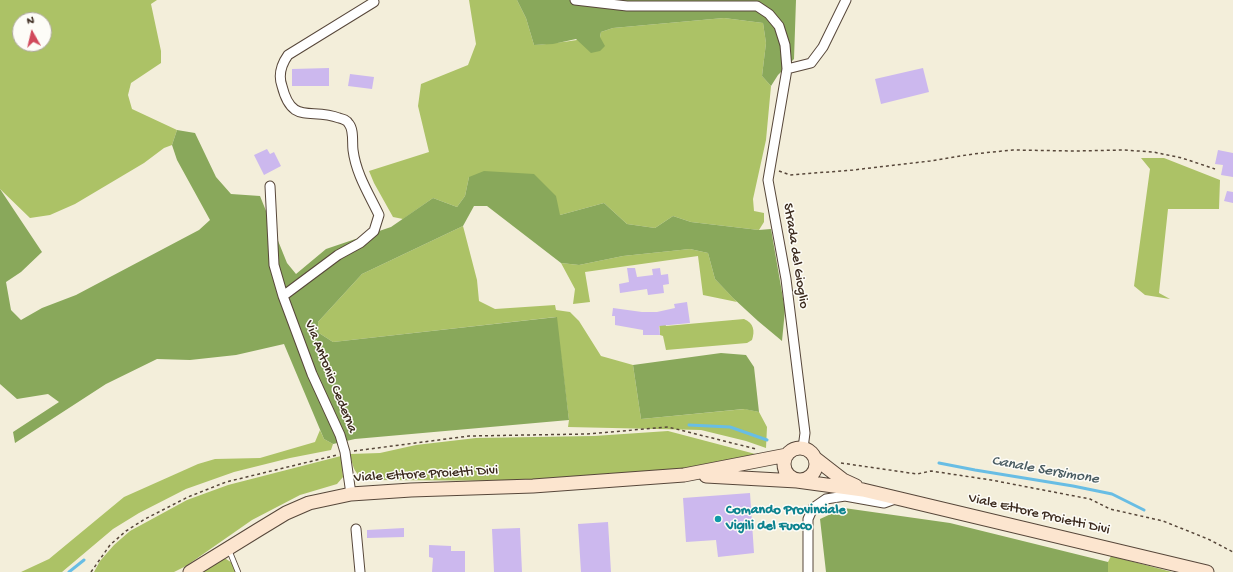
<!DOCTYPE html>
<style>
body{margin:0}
#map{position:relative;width:1233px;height:572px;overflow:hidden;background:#f3eeda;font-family:"Gochi Hand",sans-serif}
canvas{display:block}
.north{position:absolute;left:12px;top:12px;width:40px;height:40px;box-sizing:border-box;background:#fdfcf7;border:1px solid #afa8a0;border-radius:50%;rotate:352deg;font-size:11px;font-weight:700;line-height:16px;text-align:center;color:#3b2a1e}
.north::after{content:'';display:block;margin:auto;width:14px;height:18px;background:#d1495b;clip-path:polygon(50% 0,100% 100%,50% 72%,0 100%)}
</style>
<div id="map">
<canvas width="1233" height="572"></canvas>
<div class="north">N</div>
</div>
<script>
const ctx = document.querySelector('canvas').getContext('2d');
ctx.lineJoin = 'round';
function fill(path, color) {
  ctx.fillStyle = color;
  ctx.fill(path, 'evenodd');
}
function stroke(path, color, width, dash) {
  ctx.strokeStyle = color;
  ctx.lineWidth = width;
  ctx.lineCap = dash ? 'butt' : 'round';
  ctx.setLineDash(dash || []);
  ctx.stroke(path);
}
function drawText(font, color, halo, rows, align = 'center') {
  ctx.font = font + ' "Gochi Hand",sans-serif';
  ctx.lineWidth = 3;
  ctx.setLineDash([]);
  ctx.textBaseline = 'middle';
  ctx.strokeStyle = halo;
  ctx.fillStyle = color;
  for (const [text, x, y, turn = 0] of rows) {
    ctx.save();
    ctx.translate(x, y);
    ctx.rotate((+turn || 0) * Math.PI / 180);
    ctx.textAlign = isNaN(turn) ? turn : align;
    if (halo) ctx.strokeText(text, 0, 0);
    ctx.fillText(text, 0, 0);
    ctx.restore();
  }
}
const green = new Path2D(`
 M0 0H157L151 4 161 51V63L131 83 128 95 132 109 177 130 172 145 164 148 144 163 75 204 50 215 30 218 0 189ZM20 20H44V44H20Z
 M469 0H517L526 18 534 45C556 44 578 39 600 37L601 32 613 28 724 18 763 23 766 43 762 76 771 86 766 140 753 199 754 211 764 213V222L759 230 691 222 673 216 655 228 627 224 604 203 560 215 469 177 465 196 457 207 433 198 403 219 393 217 374 183 369 171 429 152 418 106 421 84 468 65 476 44Z
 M1141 158H1164L1220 180 1219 209H1168L1159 293 1170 299 1145 295 1134 286 1150 169Z
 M463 226 477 280 479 301 495 309 555 305 556 310 570 312 579 321 601 356 633 365 641 419 745 409 759 412 767 427 766 448 746 441 701 430 568 427 569 420 556 317 333 342 319 333 318 322 362 274Z
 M690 249 708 253 715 279 737 302 703 295 698 256 585 272 590 302 573 304 575 289 561 263 579 265 623 256Z
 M664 319 666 326 744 319C754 323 755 331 752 340L747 343 666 350 663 336 660 335 659 320Z
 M320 430 324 439 333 444 331 450 290 458 234 472 186 489 139 513 113 529 62 572H21L49 559 124 497 198 464 215 459 260 458 315 442Z
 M668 431 763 456 714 467 532 481 373 480C355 477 354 471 350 454L380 453 416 445 476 438 594 436Z
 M341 456 343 477 337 484 300 495 252 520 186 566 174 572H94L100 561 114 545 130 531 187 500 228 485Z
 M1111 556 1172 572H1108V562Z
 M217 559H226L234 564 235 572H196Z`);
const forest = new Path2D(`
 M517 0H796L794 59 778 75 771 86 762 76 766 43 763 23 724 18 613 28 601 32 600 37 605 46 600 51 591 53 576 39 553 44 534 45 526 18Z
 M177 130 195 133 216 177 231 194 260 196 287 263 296 274 326 249 391 227 433 198 457 207 465 196 469 177 484 171 534 174 556 196 560 215 604 203 627 224 655 228 673 216 691 222 759 230 771 229 785 310 782 341 758 321 733 298 715 279 708 253 690 249 623 256 579 265 561 263 487 206H474L463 226 362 274 318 322 319 333 333 342 557 317 569 420 355 439 333 444 324 439 284 344 236 355 190 360 157 359 106 384 15 443 13 432 59 402 48 394 17 399 0 384V189L42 252 21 272 6 282 11 310 21 320 42 308 76 295 199 230 210 220 177 160 172 145Z
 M721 353 746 355 754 367 759 412 744 409 641 419 633 365Z
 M844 508 950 523 1108 562V572H826L820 519Z`);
const stream = new Path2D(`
 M689 425 730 427 767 440
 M939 463 975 470 1073 486 1112 494 1144 510
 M69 572 84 560`);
const building = new Path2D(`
 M329 68V86H292V69Z
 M923 68 929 92 881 104 875 79Z
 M350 74 374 77 372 89 348 86Z
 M267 149 270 154 274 152 281 166 264 175 254 155Z
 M1218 150 1233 153V177L1221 175 1223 165 1215 164Z
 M1227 191 1233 192V203L1224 201Z
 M627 268H635L637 277 653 275 652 269 660 268 661 275 668 274 669 284 663 285 664 293 648 295 647 289 620 293 619 284 629 282Z
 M687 302 690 323 659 326 660 335H643V330L615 325V316H612L613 308 642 312H657L675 308 674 304Z
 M750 493 754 553 718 557 716 540 686 542 683 498Z
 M608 522 611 572H581L578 524Z
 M404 528V537L367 538V530Z
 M520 528 522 572H494L492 529Z
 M429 545 451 546V551H465V572H432L433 558 429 557Z`);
const path = new Path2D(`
 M779 171 790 175 853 170 930 161 973 154 1013 150 1075 151 1124 150 1153 152 1182 158 1215 169
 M354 451 469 436 587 434 668 427 756 449
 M841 463 917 474 931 471 991 480 1090 499 1110 509 1163 521 1208 539 1233 552
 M91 572 110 545 126 531 145 519 188 497 226 482 337 455`);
const lane = new Path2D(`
 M229 550 238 572`);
const street = new Path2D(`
 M575 0 627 6H757L769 14 779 26 785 45 787 69 768 180 786 279 805 433 803 448
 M787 69 811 63 823 47 846 0
 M270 186 274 265 283 296 312 374 340 435 345 452 351 494
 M283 296 338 255 360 243 374 231 379 215C369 194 356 174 353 150 352 142 354 130 349 124 347 120 343 119 339 118 311 107 292 126 282 86 278 75 281 65 288 55L374 2
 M356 529 360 572
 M808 572V519L813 508 826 499 845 496 884 503 898 498`);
const secondary = new Path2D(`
 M784 464a16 16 0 1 1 32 0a16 16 0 1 1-32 0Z
 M816 459 843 480 856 486
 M706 476 797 481 863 490 1207 572
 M190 572 258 530 286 513 309 503 351 494 411 490 533 486 684 475 787 455`);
const markers = [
 [718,519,4,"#0f9aa8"]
];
const streetNames = [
 ["Strada del Gioglio",795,256,81],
 ["Via Antonio Cederna",330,377,68],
 ["Viale Ettore Proietti Divi",426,475,-3],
 ["Viale Ettore Proietti Divi",1039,515,13]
];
const cultureNames = [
 ["Comando Provinciale",726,511],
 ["Vigili del Fuoco",726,527]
];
const waterNames = [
 ["Canale Sersimone",1045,471,10]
];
fill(green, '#acc266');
fill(forest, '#89a85b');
stroke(stream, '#68bde4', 3);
fill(building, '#ccb8ee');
stroke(lane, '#57473a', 6);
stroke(street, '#57473a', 11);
stroke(secondary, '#57473a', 15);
stroke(path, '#57473a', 1.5, [3, 3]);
stroke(lane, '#fff', 4.5);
stroke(street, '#fff', 9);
stroke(secondary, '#fce5cf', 13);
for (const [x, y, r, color] of markers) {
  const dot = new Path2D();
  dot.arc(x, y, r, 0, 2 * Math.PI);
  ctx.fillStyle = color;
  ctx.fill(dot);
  stroke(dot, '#fdfcf7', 1.5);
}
drawText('14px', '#3b2a1e', '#fdfcf7', streetNames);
drawText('bold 14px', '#0d838f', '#fdfcf7', cultureNames, 'left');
drawText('italic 15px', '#4b5d63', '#fdfcf7', waterNames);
</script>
